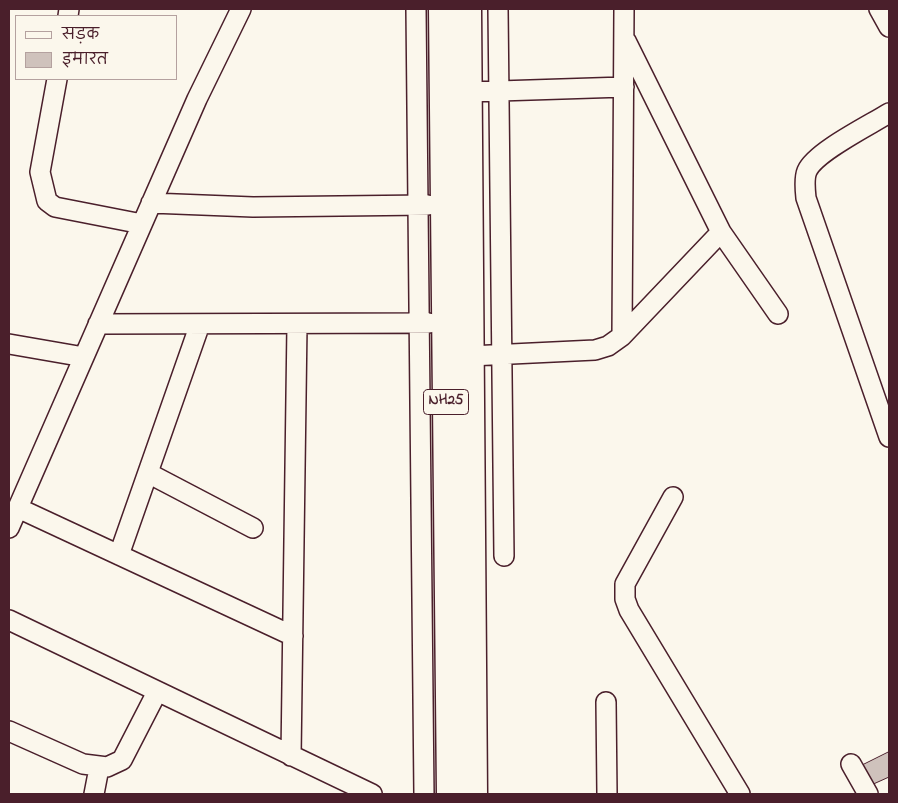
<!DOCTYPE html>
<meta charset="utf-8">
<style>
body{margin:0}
#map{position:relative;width:898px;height:803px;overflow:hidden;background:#fbf7ec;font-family:"Indie Flower","Playpen Sans Deva",sans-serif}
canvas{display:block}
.frame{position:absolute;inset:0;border:10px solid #4a1f2b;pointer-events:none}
.legend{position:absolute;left:15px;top:15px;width:162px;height:65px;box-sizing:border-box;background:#fbf7ec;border:1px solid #b4a19f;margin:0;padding:6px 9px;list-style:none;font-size:15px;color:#4a1f2b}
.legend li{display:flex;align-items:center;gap:10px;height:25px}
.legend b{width:25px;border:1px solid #b4a19f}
</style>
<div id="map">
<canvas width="898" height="803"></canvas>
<div class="frame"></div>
<ul class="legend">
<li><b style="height:6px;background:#fbf7ec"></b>सड़क</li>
<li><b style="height:14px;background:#cfc2bc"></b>इमारत</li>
</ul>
</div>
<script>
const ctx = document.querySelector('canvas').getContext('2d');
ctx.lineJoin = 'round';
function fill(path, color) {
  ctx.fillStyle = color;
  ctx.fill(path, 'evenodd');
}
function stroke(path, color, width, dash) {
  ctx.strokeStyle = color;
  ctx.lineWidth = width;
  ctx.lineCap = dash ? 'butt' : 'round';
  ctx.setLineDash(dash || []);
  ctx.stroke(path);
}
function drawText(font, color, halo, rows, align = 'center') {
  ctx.font = font + ' "Indie Flower",sans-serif';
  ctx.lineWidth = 5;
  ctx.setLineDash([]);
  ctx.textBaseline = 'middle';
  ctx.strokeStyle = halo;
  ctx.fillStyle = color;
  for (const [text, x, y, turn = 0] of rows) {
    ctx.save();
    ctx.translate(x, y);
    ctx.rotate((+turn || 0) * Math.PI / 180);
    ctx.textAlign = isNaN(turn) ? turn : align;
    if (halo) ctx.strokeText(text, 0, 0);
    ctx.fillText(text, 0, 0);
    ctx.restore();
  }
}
const building = new Path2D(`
 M889 752V777L869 786 859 767Z`);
const minor = new Path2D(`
 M416 9 424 794
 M498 9 504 556
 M879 9 889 27
 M68 16 69 9
 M626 41 721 232 778 314
 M57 79 40 172 47 201 55 207 142 224
 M468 92 624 87
 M889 113C870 125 815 152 807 171 804 178 805 189 806 198L889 437
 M151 203 253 207 428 205
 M98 324 429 323
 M622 336 721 232
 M9 344 84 357
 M470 356 595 350 608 346 622 336 624 9
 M148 473 253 528
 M673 497 625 584V599L629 610 740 794
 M18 508 293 636
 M9 528 197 99 241 9
 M119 555 200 324
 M9 620 372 794
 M606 702 607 794
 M9 731 83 764 107 767 122 760 157 692
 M291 756 297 325
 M851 764 868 794
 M94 794 99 768`);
const highway = new Path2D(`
 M443 9 451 794
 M467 9 473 794`);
const shields = [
 [446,402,45]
];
const shieldNames = [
 ["NH25",446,402]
];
fill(building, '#cfc2bc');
stroke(building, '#4a1f2b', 1);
stroke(minor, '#4a1f2b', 22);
stroke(highway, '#4a1f2b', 31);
stroke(minor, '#fbf7ec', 19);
stroke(highway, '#fbf7ec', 28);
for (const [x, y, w] of shields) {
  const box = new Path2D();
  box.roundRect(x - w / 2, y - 12.5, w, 25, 4);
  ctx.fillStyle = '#fbf7ec';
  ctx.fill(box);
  stroke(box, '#4a1f2b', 1);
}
drawText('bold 15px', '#4a1f2b', null, shieldNames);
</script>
